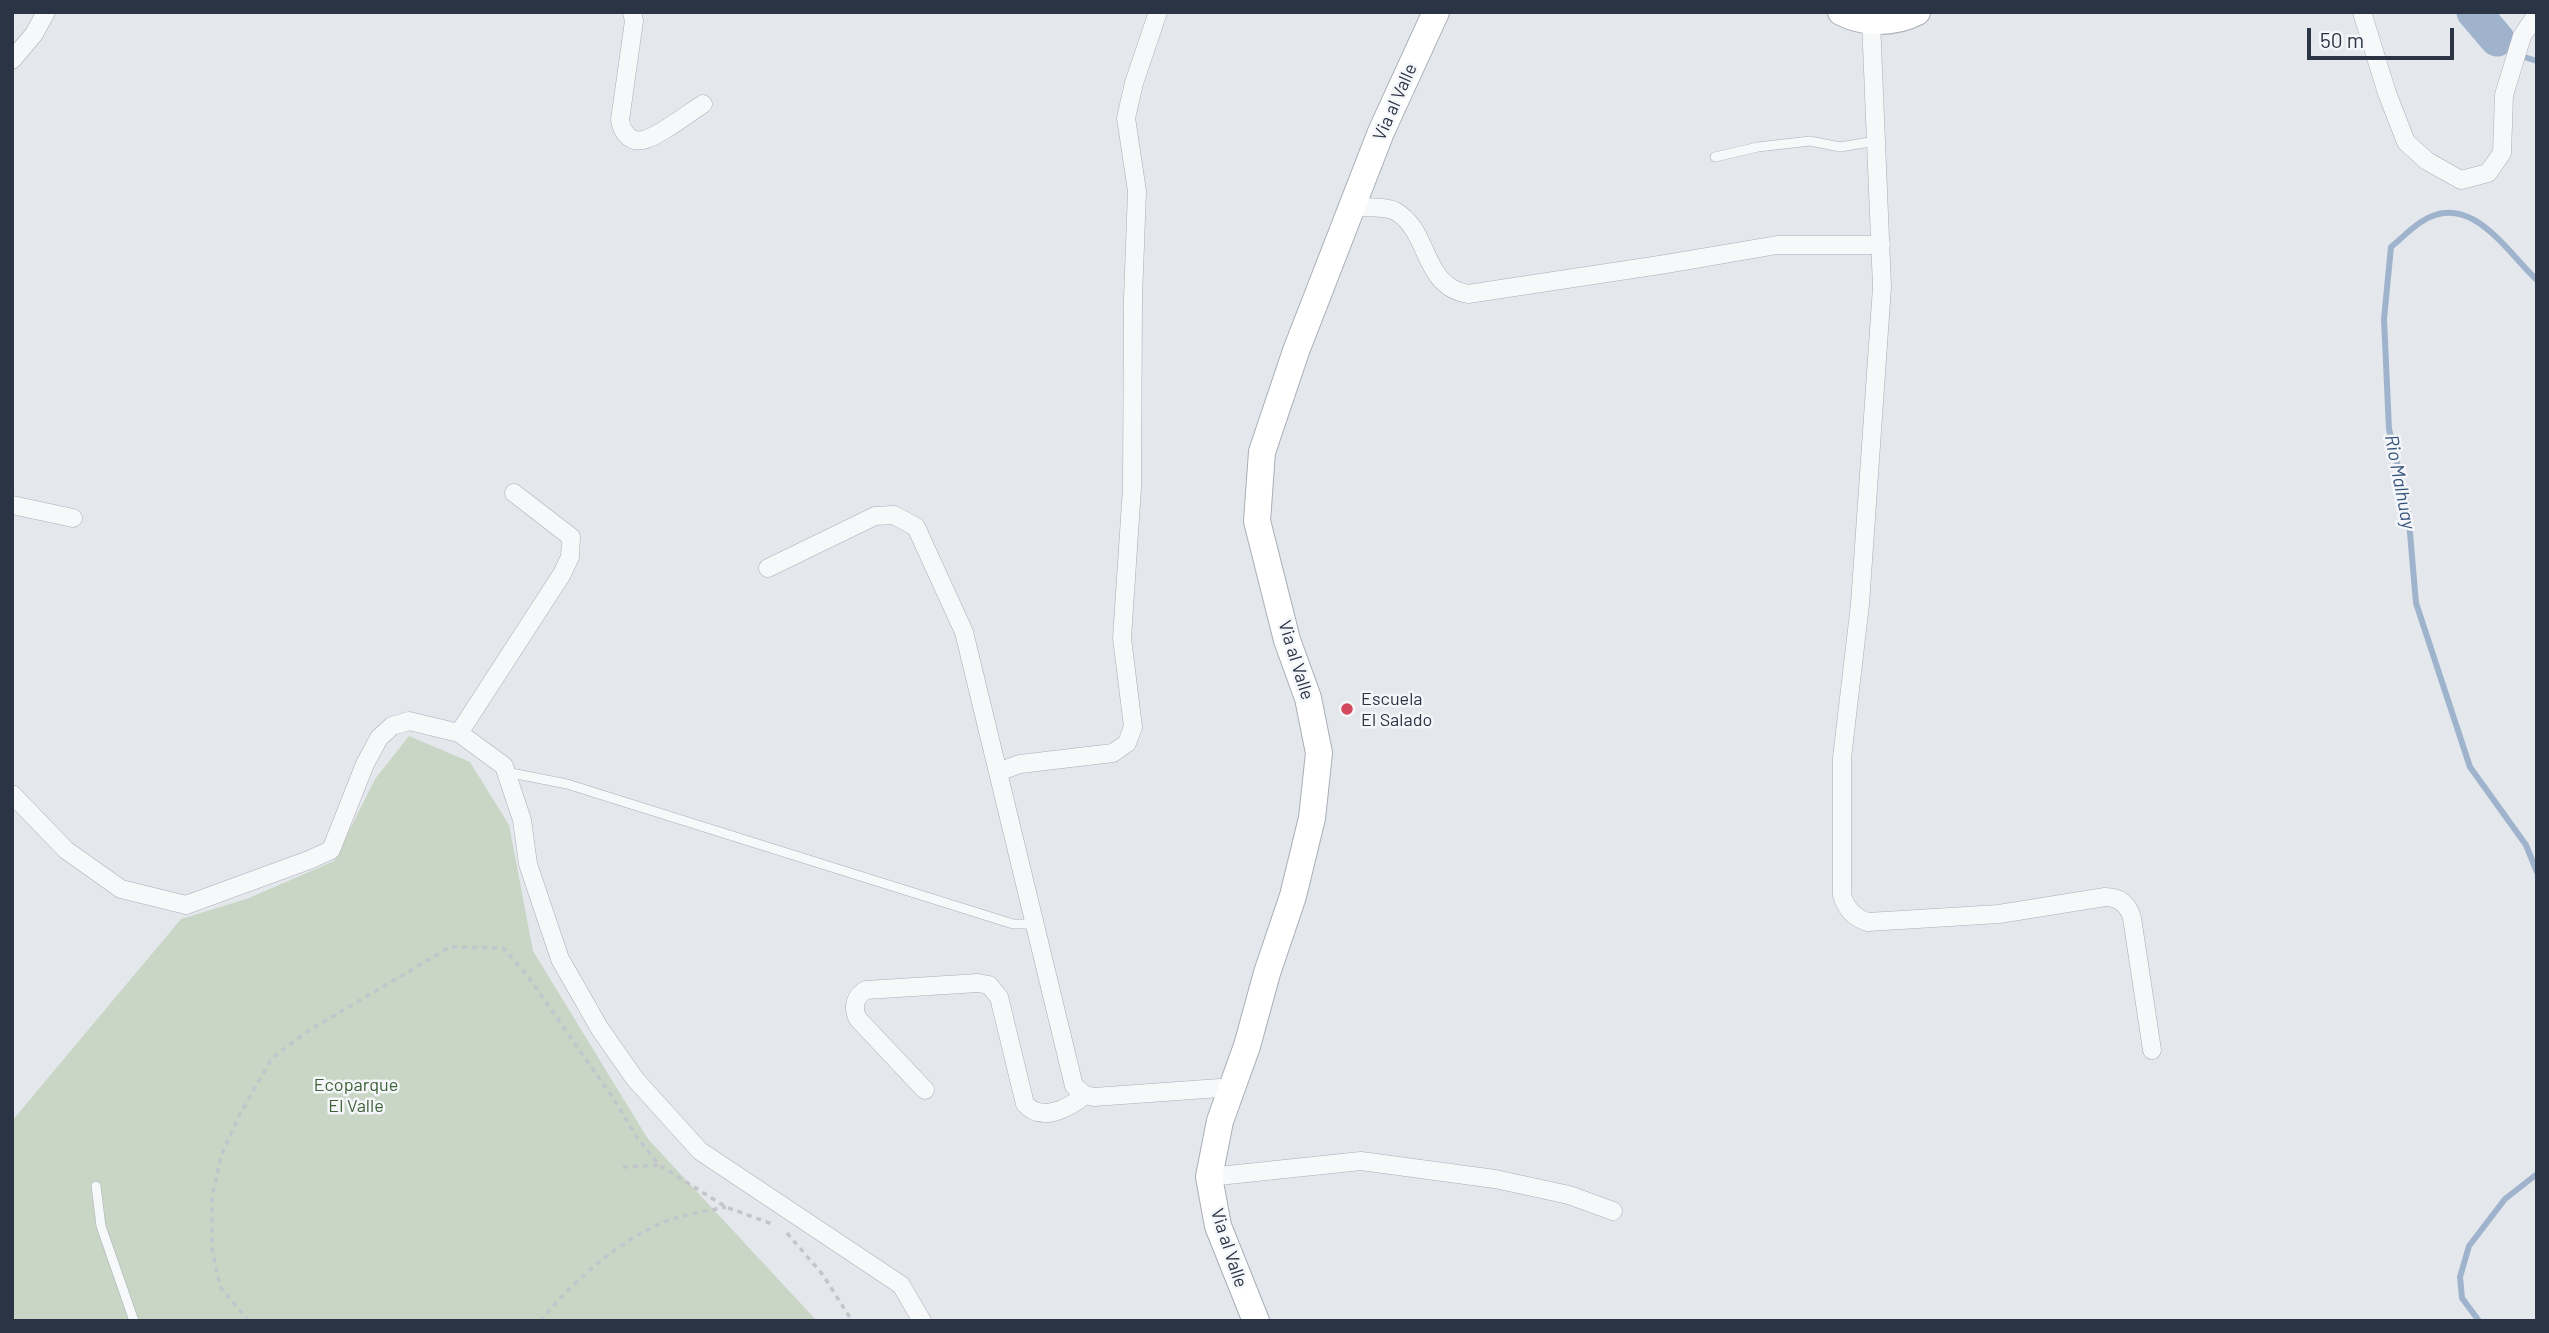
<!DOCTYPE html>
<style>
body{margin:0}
#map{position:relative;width:2549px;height:1333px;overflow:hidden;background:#e4e7ec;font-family:Barlow,sans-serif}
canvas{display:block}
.frame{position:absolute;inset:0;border:14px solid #2b3445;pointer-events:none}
.scale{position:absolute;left:2307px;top:28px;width:147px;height:32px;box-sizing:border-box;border:4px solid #2b3445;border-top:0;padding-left:9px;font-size:21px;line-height:24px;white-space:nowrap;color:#2b3445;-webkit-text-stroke:5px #f4f6f9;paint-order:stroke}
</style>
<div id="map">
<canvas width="2549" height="1333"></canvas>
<div class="frame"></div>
<div class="scale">50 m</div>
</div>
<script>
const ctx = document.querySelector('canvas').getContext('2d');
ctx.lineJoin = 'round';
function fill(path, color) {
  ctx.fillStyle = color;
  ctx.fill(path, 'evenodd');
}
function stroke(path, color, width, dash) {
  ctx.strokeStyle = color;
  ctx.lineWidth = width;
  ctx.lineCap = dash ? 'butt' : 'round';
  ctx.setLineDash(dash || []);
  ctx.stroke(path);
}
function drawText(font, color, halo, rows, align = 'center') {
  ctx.font = font + ' Barlow,sans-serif';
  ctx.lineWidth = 5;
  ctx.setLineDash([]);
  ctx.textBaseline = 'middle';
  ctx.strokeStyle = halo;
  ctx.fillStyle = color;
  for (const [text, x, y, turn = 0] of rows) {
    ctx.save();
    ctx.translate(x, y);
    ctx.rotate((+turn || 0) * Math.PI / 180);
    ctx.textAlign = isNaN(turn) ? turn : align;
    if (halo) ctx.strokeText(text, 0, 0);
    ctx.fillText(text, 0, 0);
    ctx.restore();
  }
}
const green = new Path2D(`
 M409 736 470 762 509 825 533 951 648 1139 817 1321H12V1121L181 919 249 898 334 861 375 779Z`);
const stream = new Path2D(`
 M2524 57 2537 61
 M2537 280C2507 252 2470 189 2421 222 2410 229 2401 239 2391 247L2384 319 2389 429 2408 510 2416 603 2470 767 2526 845 2537 872
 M2479 1321 2462 1298 2460 1277 2469 1246 2505 1199 2537 1174`);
const river = new Path2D(`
 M2474 12 2497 39`);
const path = new Path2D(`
 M623 1167 659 1165
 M787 1233 823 1275 852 1321
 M249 1321 220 1287 212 1248V1198L221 1156 240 1114 272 1058 308 1031 450 947 503 948 527 975 615 1101 636 1136 659 1165 726 1207 775 1225
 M540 1321C573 1282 611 1247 657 1225 677 1215 704 1212 726 1207`);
const service = new Path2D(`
 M1715 157 1758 147 1810 141 1840 147 1876 141
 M506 772 567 784 1013 924H1033
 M96 1186 101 1226 134 1321`);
const minor = new Path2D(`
 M632 12 634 21 620 120C622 132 630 143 643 140 658 137 689 113 703 104
 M2362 12 2387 93 2406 142 2427 161 2461 180 2488 173 2502 153 2504 95 2522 36 2537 14
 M1871 21 1882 287 1860 604 1842 758V895C1846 909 1854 918 1868 922L1999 914 2105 897C2119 897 2128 904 2132 918L2152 1050
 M12 60 34 34 46 12
 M1352 207C1364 208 1385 206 1395 211 1431 231 1421 286 1468 294L1666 264 1777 245H1881
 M12 505 73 518
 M768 568 875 516 894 515 916 527 964 632 1074 1086 1085 1095 1094 1097 1220 1088 1230 1092
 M459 733 562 574 570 557 571 537 514 493
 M998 772 1020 764 1113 753 1127 743 1133 727 1122 638 1132 488 1133 299 1137 191 1126 118 1134 83 1158 12
 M12 794 66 850 121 889 186 905 309 860 331 850 365 764 379 738 392 726 409 721 459 733 504 766 522 820 528 864 560 959 600 1029 635 1079 700 1151 901 1285 922 1321
 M925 1090 858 1019C852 1007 855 996 866 990L978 983 989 985 999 997 1025 1104C1042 1123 1069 1108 1085 1095
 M1209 1177 1361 1161 1495 1179 1569 1195 1613 1211`);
const secondary = new Path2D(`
 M1841 12C1863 24 1894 24 1917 12
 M1256 1321 1218 1226 1209 1177 1220 1121 1247 1046 1267 973 1293 896 1312 818 1319 753 1308 698 1287 640 1257 521 1262 452 1296 351 1381 132 1436 12`);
const markers = [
 [1347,709,7,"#d1495b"]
];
const streetNames = [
 ["Via al Valle",1395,102,-66],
 ["Via al Valle",1296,660,73],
 ["Via al Valle",1229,1248,72]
];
const poiNames = [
 ["Escuela",1361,699],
 ["El Salado",1361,720]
];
const parkNames = [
 ["Ecoparque",356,1085],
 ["El Valle",356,1106]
];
const waterNames = [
 ["Rio Malhuay",2400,482,79]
];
fill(green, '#c9d6c5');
stroke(stream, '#9fb4cc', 6);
stroke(river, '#9fb4cc', 35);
stroke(service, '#a9aeb7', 10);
stroke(minor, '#a9aeb7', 19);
stroke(secondary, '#a9aeb7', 28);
stroke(path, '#c2c5cb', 3.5, [5, 5]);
stroke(service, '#f7f8fa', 9);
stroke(minor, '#f7f8fa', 18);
stroke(secondary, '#fff', 26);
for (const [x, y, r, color] of markers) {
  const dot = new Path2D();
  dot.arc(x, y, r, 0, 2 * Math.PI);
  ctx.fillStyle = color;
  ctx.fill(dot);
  stroke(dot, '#f4f6f9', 2.5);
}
drawText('18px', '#2b3445', '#f4f6f9', streetNames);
drawText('18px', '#2b3445', '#f4f6f9', poiNames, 'left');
drawText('18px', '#3f6138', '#f4f6f9', parkNames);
drawText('italic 19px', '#34527a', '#f4f6f9', waterNames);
</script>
